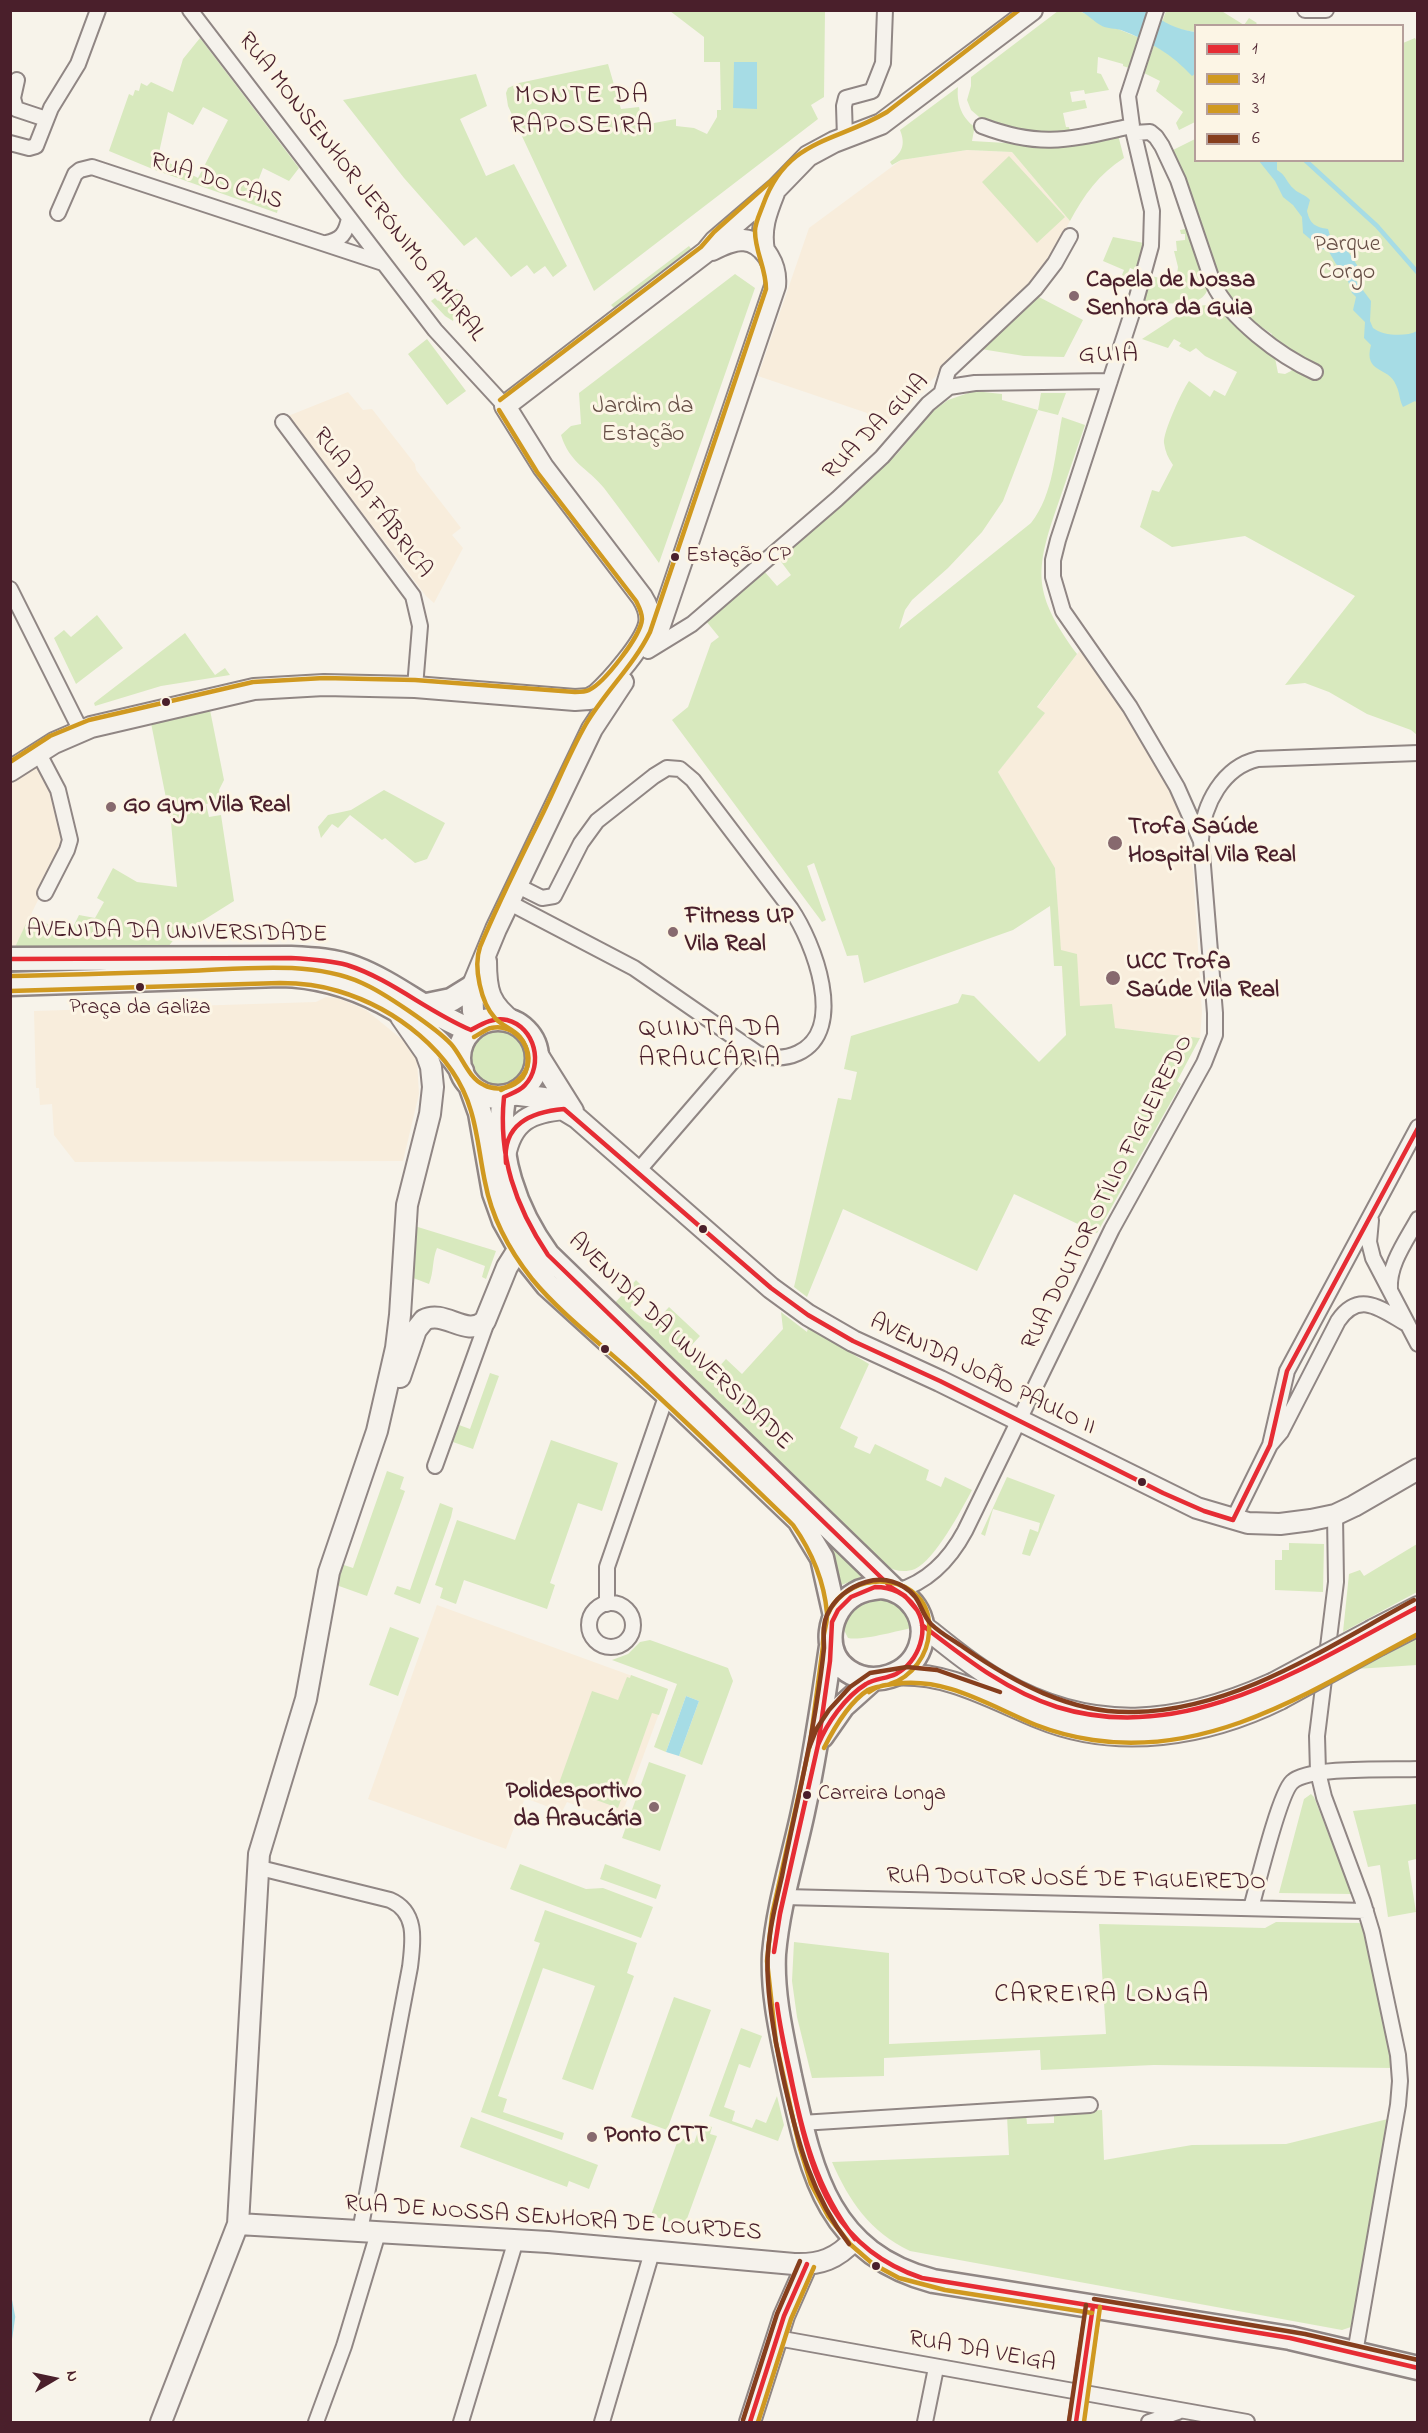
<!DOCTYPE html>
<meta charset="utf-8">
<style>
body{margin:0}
#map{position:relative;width:1428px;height:2433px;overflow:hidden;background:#f7f3ea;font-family:"Indie Flower",sans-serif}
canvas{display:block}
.frame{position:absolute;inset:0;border:12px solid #4a1f2b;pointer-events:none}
.legend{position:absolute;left:1194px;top:24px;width:210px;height:138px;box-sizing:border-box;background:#fcf5e5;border:2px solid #b59f9b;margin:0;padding:8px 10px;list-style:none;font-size:18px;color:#4a1f2b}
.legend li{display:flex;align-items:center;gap:12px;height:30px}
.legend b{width:30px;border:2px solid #b59f9b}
.north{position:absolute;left:24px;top:2349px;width:60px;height:60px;-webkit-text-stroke:4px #fcf5e5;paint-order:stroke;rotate:81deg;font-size:16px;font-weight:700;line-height:24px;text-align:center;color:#4a1f2b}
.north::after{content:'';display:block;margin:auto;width:21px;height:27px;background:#4a1f2b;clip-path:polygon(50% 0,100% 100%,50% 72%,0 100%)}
</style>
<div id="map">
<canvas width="1428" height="2433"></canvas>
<div class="frame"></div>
<ul class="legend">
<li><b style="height:8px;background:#e62c34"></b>1</li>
<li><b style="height:8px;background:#d09920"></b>31</li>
<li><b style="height:8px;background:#d09920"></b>3</li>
<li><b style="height:8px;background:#863e1d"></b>6</li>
</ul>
<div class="north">N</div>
</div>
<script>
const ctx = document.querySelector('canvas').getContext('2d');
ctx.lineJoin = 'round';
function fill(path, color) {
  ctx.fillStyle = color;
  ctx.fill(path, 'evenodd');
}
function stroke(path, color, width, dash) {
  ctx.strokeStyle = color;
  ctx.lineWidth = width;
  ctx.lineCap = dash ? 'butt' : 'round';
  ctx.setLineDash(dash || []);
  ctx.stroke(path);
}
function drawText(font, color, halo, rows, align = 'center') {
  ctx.font = font + ' "Indie Flower",sans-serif';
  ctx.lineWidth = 6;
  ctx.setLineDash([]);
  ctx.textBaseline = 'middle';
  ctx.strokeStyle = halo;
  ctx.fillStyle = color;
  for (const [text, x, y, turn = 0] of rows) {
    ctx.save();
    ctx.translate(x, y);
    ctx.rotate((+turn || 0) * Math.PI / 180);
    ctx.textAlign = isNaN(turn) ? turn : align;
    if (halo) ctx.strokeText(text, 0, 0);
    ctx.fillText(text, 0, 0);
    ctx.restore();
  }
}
const built = new Path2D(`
 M967 150 1012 152 1070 221 1049 260 1016 302 879 429 869 427 867 413 758 376 809 228 901 160Z
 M348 392 363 410 372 409 415 464 416 470 461 528 452 535 463 548 434 603 426 596 288 416Z
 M1080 650 1129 718 1167 784 1182 818 1193 869 1202 1012 1200 1038 1115 1028 1065 1015 1055 868 998 772 1044 713 1037 708Z
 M34 765 48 784 65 845 15 947H11V781Z
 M326 997 338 998 366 1010 404 1041 417 1060 419 1094 403 1161 75 1162 54 1135 52 1104 40 1105 39 1088H36L34 1011 316 1002Z
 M437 1605 668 1689 619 1822 567 1802 562 1812 525 1798 506 1849 368 1799Z`);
const green = new Path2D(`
 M1220 10 1244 25 1249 18 1257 23 1254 26H1196L1195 32 1176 29 1162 22 1166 11Z
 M670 11H825L824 97 811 105 818 119 594 291 508 106 506 93 508 88 519 83 608 64 621 109 639 107 643 125 676 119V126L694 128 707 134 717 117V110H721L720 62H704V37Z
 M1058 11H1079L1088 15 1101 25 1118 29 1140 38 1129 68 1123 66V64L1098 57 1097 73 1101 74 1109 90 1085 94 1084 90 1070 92 1072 102 1085 100 1087 108 1063 113 1066 127H1069L1071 136 1037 137 985 122 971 110 967 100 971 86V77Z
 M200 38 299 168 289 181 263 168 253 194 279 204 277 213 155 170 109 151 129 94 133 96 135 90 139 91 141 83 147 86 151 82 173 92 183 59ZM203 107 228 120 198 178 158 157 168 112 193 125Z
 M1415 38 1418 44 1417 735 1411 730 1367 714 1329 692 1305 683 1285 685 1355 596 1245 536 1172 547 1140 527 1152 490 1159 492 1173 465C1168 458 1165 451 1164 443 1163 432 1182 391 1189 381L1210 397 1214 390 1225 396 1237 372 1205 356 1196 348 1190 352 1179 346 1181 343 1174 339 1168 348 1142 339 1191 307 1214 304 1274 353 1278 373 1285 374 1291 371 1297 360 1271 338 1272 334 1254 322 1220 287 1171 151 1195 139 1196 160H1402L1403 43Z
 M1154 45 1178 60 1192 75 1195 74V122L1179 130 1176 123 1183 112 1156 91 1160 81 1144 73Z
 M476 74 487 106 460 119 486 176 514 164 567 266 553 277 545 266 534 274 527 265 511 277 476 237 464 246 404 178 343 100Z
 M958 87C956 106 964 123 982 131L974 130 972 141 1040 145 1117 131 1124 158C1099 174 1084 195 1070 221L1012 152 967 150 901 160 892 165 890 162C902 153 906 145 900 130Z
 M1009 156 1065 217 1037 243 982 182Z
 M1182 205 1208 284C1208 312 1162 302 1144 301L1151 276 1160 278 1158 287 1175 289 1178 267 1174 251H1177L1176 241 1185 240V234H1181L1180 230 1185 229Z
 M1113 237 1149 244 1140 272 1130 268 1122 287 1118 285 1124 270 1103 261Z
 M689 246 692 250 614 308 611 305Z
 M735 274 755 288 659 563C641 538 623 513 604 488 588 468 570 464 561 435L571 426 581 424 579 393Z
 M453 288 461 291 453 321 445 316 431 301 435 298 438 301Z
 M1039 297 1083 320 1064 357 1024 356 981 349Z
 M427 339 466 391 447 405 408 354Z
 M974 391 1002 394V400L1038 410 1041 393H1066L1058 415 1038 410 1003 501 982 532 948 568 912 600 905 610 899 629 1031 523C1054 494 1055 452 1062 417L1085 425C1076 451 1067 478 1058 504 1034 572 1033 594 1077 654L1037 707 1045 713 998 772 1055 868 1061 950 1077 954 1080 1006 1112 1004 1115 1028 1200 1038 1177 1081 1181 1084 1097 1233 1014 1194 977 1271 843 1209 807 1297 794 1287 838 1098 851 1100 857 1072 844 1069 851 1036 958 1003 962 994 974 996 1039 1062 1066 1035 1062 966H1054L1050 906 1013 930 864 983 858 955 847 956 814 863 807 866 826 920 822 922 672 720 688 707 711 643 719 637 706 621 764 571 777 586 791 575 779 559 897 454 933 411 948 400Z
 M97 615 123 648 76 684 54 638 64 630 71 637Z
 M185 633 215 675 225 668 230 675 161 686 95 706 94 703Z
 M210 710 224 780 219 790 220 801 206 804 209 817 221 815 234 901 175 938 168 947H15L30 915 69 935 79 915 95 918 104 902 97 898 113 868 137 882 177 887 171 823 151 723Z
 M384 790 445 823 427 859 415 863 385 838 382 840 350 815 338 828 332 824 321 838 318 827 328 815 351 810Z
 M496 1030C517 1032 534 1051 522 1072 496 1119 434 1044 496 1030Z
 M408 1224 496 1251 486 1279 482 1277 485 1266 437 1248C432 1260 434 1272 429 1284L408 1276Z
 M636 1280 641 1285 630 1298 635 1303 630 1308 645 1321 650 1316 656 1321 669 1307 700 1336 689 1348 695 1354 690 1360 702 1372 709 1365 716 1370 726 1359 742 1374 783 1329 781 1312 807 1332 808 1327 869 1364 840 1428 858 1437 854 1447 870 1454 875 1444 929 1470 926 1480 941 1487 945 1477 972 1490C962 1509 935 1560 915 1569 904 1573 894 1571 884 1565L612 1306Z
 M490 1373 499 1376 473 1449 453 1442 459 1425 470 1429Z
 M551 1440 618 1463 602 1511 578 1503 550 1583 555 1585 547 1609 464 1580 456 1604 440 1598 443 1588 435 1585 457 1520 515 1540Z
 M387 1471 404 1477 400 1489 405 1491 367 1596 339 1586 337 1575 341 1564 353 1568Z
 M1007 1477 1055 1495 1030 1556 1022 1554 1030 1529 1038 1532 1040 1523 993 1509 985 1536 981 1534Z
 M440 1503 453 1508 451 1517 420 1604 394 1594 397 1586 410 1590Z
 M808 1517 867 1575 839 1586 829 1550Z
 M1289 1543 1324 1544 1323 1592 1275 1590V1560H1282V1550H1289Z
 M1417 1544V1592L1343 1632 1349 1574 1360 1570 1364 1576Z
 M869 1598C893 1598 905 1604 912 1628 896 1631 862 1641 848 1638L843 1628C846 1612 856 1606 869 1598Z
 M390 1627 419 1638 398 1696 369 1685Z
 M1417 1637V1665L1356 1669Z
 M650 1640 728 1668 733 1681 702 1765 679 1756 699 1701 686 1696 666 1752 654 1747 677 1684 612 1660 628 1654 640 1642Z
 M631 1675 668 1689 659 1715 652 1713 618 1808 558 1786 592 1691 618 1700 627 1677 630 1678Z
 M649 1762 686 1775 660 1851 622 1838Z
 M1311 1794 1314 1797 1352 1894 1279 1893 1304 1799Z
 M1416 1804V1859L1408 1861 1416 1912 1388 1917 1380 1865 1368 1867 1353 1811Z
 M520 1864 586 1889 603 1888 653 1907 641 1938 510 1889Z
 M605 1864 661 1885 656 1899 600 1879Z
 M545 1910 637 1943 627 1973 634 1976 593 2090 562 2079 595 1986 543 1968 498 2096 507 2099 503 2112 564 2133 562 2140 481 2112 540 1943 534 1941Z
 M1276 1922 1363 1923 1382 2009 1393 2068 1154 2065 1041 2070 1040 2050 884 2058V2076L812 2078 797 2017 792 1981 794 1942 889 1953V2044L1106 2034 1099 1924 1265 1928Z
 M674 1997 711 2010 667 2130 631 2117Z
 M741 2028 762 2036 750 2068 739 2064 724 2107 735 2111 732 2121 752 2128 756 2119 766 2123 777 2096 784 2125 778 2141 709 2116Z
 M1102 2110 1104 2160 1192 2145 1286 2144 1392 2118 1351 2327 1342 2330 910 2251C870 2232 849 2201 832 2162L1009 2155 1007 2116 1026 2114 1027 2124 1054 2123V2113Z
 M471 2117 598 2165 589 2189 569 2181 567 2187 460 2147Z
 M701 2123 712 2127 710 2134 717 2136 684 2227 651 2215 679 2137 694 2143Z`);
const water = new Path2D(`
 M1079 11H1149C1164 23 1176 29 1195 32V74L1192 76C1173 55 1148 40 1121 30 1115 28 1108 29 1102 26 1094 22 1088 14 1079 11Z
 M734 62H757V109L733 108Z
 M1259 161H1277V170C1286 175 1286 182 1294 189 1299 194 1305 194 1310 200L1307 211C1310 224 1315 227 1328 229L1332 242 1347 250 1357 265 1356 281 1371 301 1370 321 1373 328C1383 336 1406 337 1417 331V403L1415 401 1403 407C1399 399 1400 393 1396 385 1389 366 1363 374 1371 345L1364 338 1365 322 1353 310 1356 297 1352 293 1345 272 1336 264 1328 250 1322 249 1303 233 1302 217 1293 205 1283 197 1275 181Z
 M686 1696 699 1701 679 1756 666 1752Z`);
const stream = new Path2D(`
 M1305 160 1377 226 1418 273
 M10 2301 13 2317 10 2338`);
const street = new Path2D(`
 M190 10 435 330 505 406
 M1305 10H1326
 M17 80 13 98 16 109 46 119
 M982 126C1043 149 1071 139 1132 126
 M1134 133 1150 132 1156 137 1162 146 1178 180 1213 283C1230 319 1280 356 1315 372
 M845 138 844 106 846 98 872 91 883 63 885 10
 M10 143 29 148 36 146 51 108 78 64 98 10
 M58 213 75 174 80 170 92 167 383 263
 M326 243C341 240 346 234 349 218
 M942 391 948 371 1035 289 1055 263 1070 236
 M283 422 413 596 420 626 415 687
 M10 589 81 731
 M648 651 692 624 837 499 882 457 928 404 949 387 975 383 1110 381
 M38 752 58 790 70 840 67 850 45 893
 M1201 839C1203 804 1223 767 1258 759L1418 753
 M508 902 634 968 757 1053C770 1059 785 1059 798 1053 848 1030 813 941 791 909L693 780 680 769 667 768 654 776 597 821 581 843 554 896 542 898 516 885
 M638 1171 745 1047
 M1371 1220 1369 1242 1373 1258 1418 1344
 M1390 1290C1388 1265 1406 1241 1418 1219
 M1270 1445 1287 1371 1418 1127
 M435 1466 488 1319
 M1335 1515 1336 1582 1317 1736 1318 1772 1324 1797 1363 1902 1372 1932 1398 2055 1400 2081 1398 2105 1355 2353
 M1233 1520 1270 1445 1281 1432 1338 1321C1359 1290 1381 1309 1405 1323
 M897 1591C928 1582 950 1559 965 1531L1112 1229 1204 1063 1215 1035V1013L1201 841 1177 787 1130 707 1063 611 1053 577V560L1058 540 1135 304 1151 246 1152 211 1132 126 1128 96 1156 10
 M589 1625a22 22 0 1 1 44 0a22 22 0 1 1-44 0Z
 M607 1604V1567L667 1394
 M256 1867 390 1900C418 1912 413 1942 410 1967L360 2231
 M784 1897 1366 1911
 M1251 1908C1257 1887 1279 1794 1292 1782 1309 1766 1391 1770 1418 1769
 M801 2123 1090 2105
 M777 2338 1247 2422
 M316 2422 344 2346 378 2233
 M461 2422 516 2240
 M602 2422 652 2252
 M925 2422 936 2368
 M1076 2422 1093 2306
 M1149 2422 1178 2412`);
const secondary = new Path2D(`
 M764 251C760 229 766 213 774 193
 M655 640 775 286C777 267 766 242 743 240 732 240 722 245 712 250
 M10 771 54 743 91 727 254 689 324 685 415 687 575 700 589 699 596 695C611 682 645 643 649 624 651 614 647 605 642 597L543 467 505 406 706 252 715 241 777 188 808 156 834 142 881 124 1032 10
 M486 961C486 991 489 1004 514 1023
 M478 1025 473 1011 472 987 496 929 592 729 623 682
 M536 1052 573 1111
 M511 1094 544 1098 577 1118 771 1288 808 1315 853 1341 940 1381 1197 1508 1248 1523 1280 1524 1311 1520 1335 1515 1354 1506 1418 1469
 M505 1156C512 1120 531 1112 564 1109
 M400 1377 416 1330 424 1320C445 1309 466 1338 485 1321L507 1267 519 1248
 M922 1625C947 1645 972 1666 1000 1682 1092 1735 1178 1726 1272 1684
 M1373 1630 1418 1607
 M1381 1644 1418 1625
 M893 1675C947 1671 991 1698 1040 1718 1118 1750 1207 1735 1280 1699
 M238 2224 548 2242 794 2264C820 2265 837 2259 855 2239
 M161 2422 238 2224 259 1854 306 1699 329 1572 377 1431 396 1348 400 1315 407 1205 430 1114 433 1087 431 1067 426 1053 401 1017
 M750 2422 784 2316 807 2264`);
const primary = new Path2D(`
 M10 959 291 958C313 959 335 960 355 968 397 984 429 1014 471 1030
 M10 984 280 975C347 976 425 1014 462 1071
 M422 1006 451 1000 472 987
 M459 1058a39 39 0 1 1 78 0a39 39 0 1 1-78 0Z
 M470 1085 480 1113 494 1193 504 1221 523 1255 547 1285 667 1394 799 1520 822 1558 835 1616
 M504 1097C495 1153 515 1210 548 1255L892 1588
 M881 1587C910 1590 930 1618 920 1647 910 1676 873 1688 848 1671 821 1653 827 1610 855 1594 863 1589 872 1588 881 1587Z
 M831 1646C823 1702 815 1757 803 1812 793 1859 778 1906 774 1954 772 1995 782 2036 790 2076 811 2170 826 2253 933 2281L1290 2338 1418 2368
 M822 1736 843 1706 872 1680`);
const secondaryBridge = new Path2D(`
 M1272 1684 1373 1630
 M1280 1699 1381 1644`);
const bus1 = new Path2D(`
 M10 959 291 958C310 959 329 960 347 965 391 979 428 1012 471 1030 482 1024 493 1017 507 1020 535 1027 544 1065 525 1085 520 1091 510 1094 504 1097 498 1156 515 1206 548 1255L892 1588 905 1596 917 1610
 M506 1163C502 1124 531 1112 564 1109L771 1288 808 1315 853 1341 940 1381 1163 1493 1204 1511 1233 1520
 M1233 1520 1270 1445 1287 1371 1418 1128
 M875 1587C892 1587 905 1593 915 1607 931 1629 919 1661 896 1674 886 1679 875 1678 866 1684 845 1697 827 1723 818 1745L830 1661 832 1622 838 1610 851 1597Z
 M922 1625C964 1657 1006 1691 1057 1707 1186 1747 1308 1665 1418 1607
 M774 1952 780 1913 818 1745
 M774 1952 780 1914 818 1745
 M777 2004C780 2027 785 2050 790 2072 802 2133 816 2189 855 2239
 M777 2004C781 2036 788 2067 795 2098 813 2181 835 2249 922 2278L1290 2338 1418 2368
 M750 2422 784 2316 807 2264
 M1076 2422 1093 2306`);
const bus2 = new Path2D(`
 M10 991 280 983C300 983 319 985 338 991 395 1008 454 1052 471 1111 478 1134 480 1159 485 1182 492 1219 509 1250 532 1279 560 1313 602 1345 635 1375 689 1424 741 1475 793 1525 812 1552 824 1580 827 1613 828 1624 822 1634 823 1646L810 1744 772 1915 767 1961 776 2043 799 2145 811 2184 828 2216 850 2244 873 2264 899 2278 945 2290 1092 2313
 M474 1037C480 1034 486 1029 491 1028 514 1022 536 1049 526 1070 521 1081 510 1085 501 1090
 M823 1652C824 1640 822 1627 827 1616 848 1564 934 1572 929 1632 928 1655 912 1677 890 1684 882 1687 875 1686 868 1690 848 1703 834 1728 824 1748
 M869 1692C876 1686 885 1685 894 1684 945 1676 990 1706 1036 1725 1054 1732 1073 1737 1093 1740 1213 1758 1316 1688 1418 1634
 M758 2422 791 2319 814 2267
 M1084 2422 1100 2307`);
const bus3 = new Path2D(`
 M500 400 701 247 714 232 779 174
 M10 762 50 736 89 720 253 682 324 678 415 680 575 692C580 692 585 692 589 690 604 683 641 636 642 619 642 612 639 607 636 601L537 472 499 410
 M10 976C69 975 128 973 187 971 243 969 311 960 362 983 383 992 436 1028 451 1044 462 1056 468 1078 484 1085 495 1091 509 1089 519 1081 531 1072 530 1048 520 1037 513 1029 502 1026 495 1018 481 1003 473 967 480 947 499 901 522 856 544 811 558 782 570 752 586 724 605 692 634 665 650 632L766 289C766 268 755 252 755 231 755 223 760 213 763 205 787 138 835 143 887 112L1019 10`);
const bus4 = new Path2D(`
 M809 1748 817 1728 829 1710 850 1687 870 1673 907 1667 937 1670 1000 1692
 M849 2244C812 2196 798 2143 785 2086 777 2051 770 2016 768 1981 765 1945 774 1911 782 1876 793 1820 807 1764 816 1707 819 1688 822 1668 824 1648 824 1637 822 1626 827 1615 834 1599 849 1587 866 1582 879 1578 893 1580 904 1587 922 1598 919 1611 931 1624 940 1633 953 1640 963 1647 1013 1682 1071 1714 1134 1712 1236 1710 1327 1647 1414 1600
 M1094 2299 1305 2334 1418 2360
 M743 2420 777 2314 800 2261
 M1069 2421 1086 2305`);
const markers = [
 [1074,296,6,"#87696e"],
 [675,557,5,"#4a1f2b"],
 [166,702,5,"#4a1f2b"],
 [111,807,6,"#87696e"],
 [1115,843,8,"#87696e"],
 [673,932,6,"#87696e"],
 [1113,978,8,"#87696e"],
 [140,987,5,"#4a1f2b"],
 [703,1229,5,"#4a1f2b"],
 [605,1349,5,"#4a1f2b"],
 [1142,1482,5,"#4a1f2b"],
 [807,1795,5,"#4a1f2b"],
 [654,1807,6,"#87696e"],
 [592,2137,6,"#87696e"],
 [876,2266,5,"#4a1f2b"]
];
const busNames = [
 ["Estação CP",686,557],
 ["Praça da Galiza",140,1009,"center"],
 ["Carreira Longa",818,1795]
];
const streetNames = [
 ["RUA DO CAIS",216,183,18],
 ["RUA MONSENHOR JERÓNIMO AMARAL",360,188,52],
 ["RUA DA GUIA",877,428,-45],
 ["RUA DA FÁBRICA",371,504,53],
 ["AVENIDA DA UNIVERSIDADE",177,934,1],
 ["RUA DOUTOR OTÍLIO FIGUEIREDO",1109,1193,-63],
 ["AVENIDA DA UNIVERSIDADE",679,1343,44],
 ["AVENIDA JOÃO PAULO II",982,1376,26],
 ["RUA DOUTOR JOSÉ DE FIGUEIREDO",1076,1881,1],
 ["RUA DE NOSSA SENHORA DE LOURDES",553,2220,4],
 ["RUA DA VEIGA",982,2353,10]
];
const parkNames = [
 ["Parque",1347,246],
 ["Corgo",1347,274],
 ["Jardim da",643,408],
 ["Estação",643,436]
];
const poiNames = [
 ["Capela de Nossa",1086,282],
 ["Senhora da Guia",1086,310],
 ["Go Gym Vila Real",123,807],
 ["Trofa Saúde",1128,829],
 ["Hospital Vila Real",1128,857],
 ["Fitness UP",685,918],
 ["Vila Real",685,946],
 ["UCC Trofa",1126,964],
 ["Saúde Vila Real",1126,992],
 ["Polidesportivo",642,1793,"right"],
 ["da Araucária",642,1821,"right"],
 ["Ponto CTT",604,2137]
];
const neighbourhoodNames = [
 ["MONTE DA",582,98],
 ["RAPOSEIRA",582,128],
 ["GUIA",1109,357],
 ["QUINTA DA",710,1031],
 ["ARAUCÁRIA",710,1061],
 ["CARREIRA LONGA",1102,1997]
];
fill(built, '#f8eddc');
fill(green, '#d8e9be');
fill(water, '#a6dce5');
stroke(stream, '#a6dce5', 4.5);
stroke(street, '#908684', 18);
stroke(secondary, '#908684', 24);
stroke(primary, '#908684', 27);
stroke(street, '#f5f2ec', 14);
stroke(secondary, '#f5f2ec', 20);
stroke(primary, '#f5f2ec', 22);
stroke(secondaryBridge, '#908684', 24, []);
stroke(secondaryBridge, '#f5f2ec', 20);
stroke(bus1, '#e62c34', 4.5);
stroke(bus2, '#d09920', 4.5);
stroke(bus3, '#d09920', 4.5);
stroke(bus4, '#863e1d', 4.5);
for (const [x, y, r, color] of markers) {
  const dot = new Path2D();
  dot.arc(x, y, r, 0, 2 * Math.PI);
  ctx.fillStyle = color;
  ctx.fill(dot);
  stroke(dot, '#fcf5e5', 2);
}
drawText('22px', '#4a1f2b', '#fcf5e5', busNames, 'left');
drawText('24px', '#4a1f2b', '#fcf5e5', streetNames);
drawText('24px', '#675047', '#fcf5e5', parkNames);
drawText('bold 24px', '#4a1f2b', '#fcf5e5', poiNames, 'left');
ctx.letterSpacing = '1.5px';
drawText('26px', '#4a1f2b', '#fcf5e5', neighbourhoodNames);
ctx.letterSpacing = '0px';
</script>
